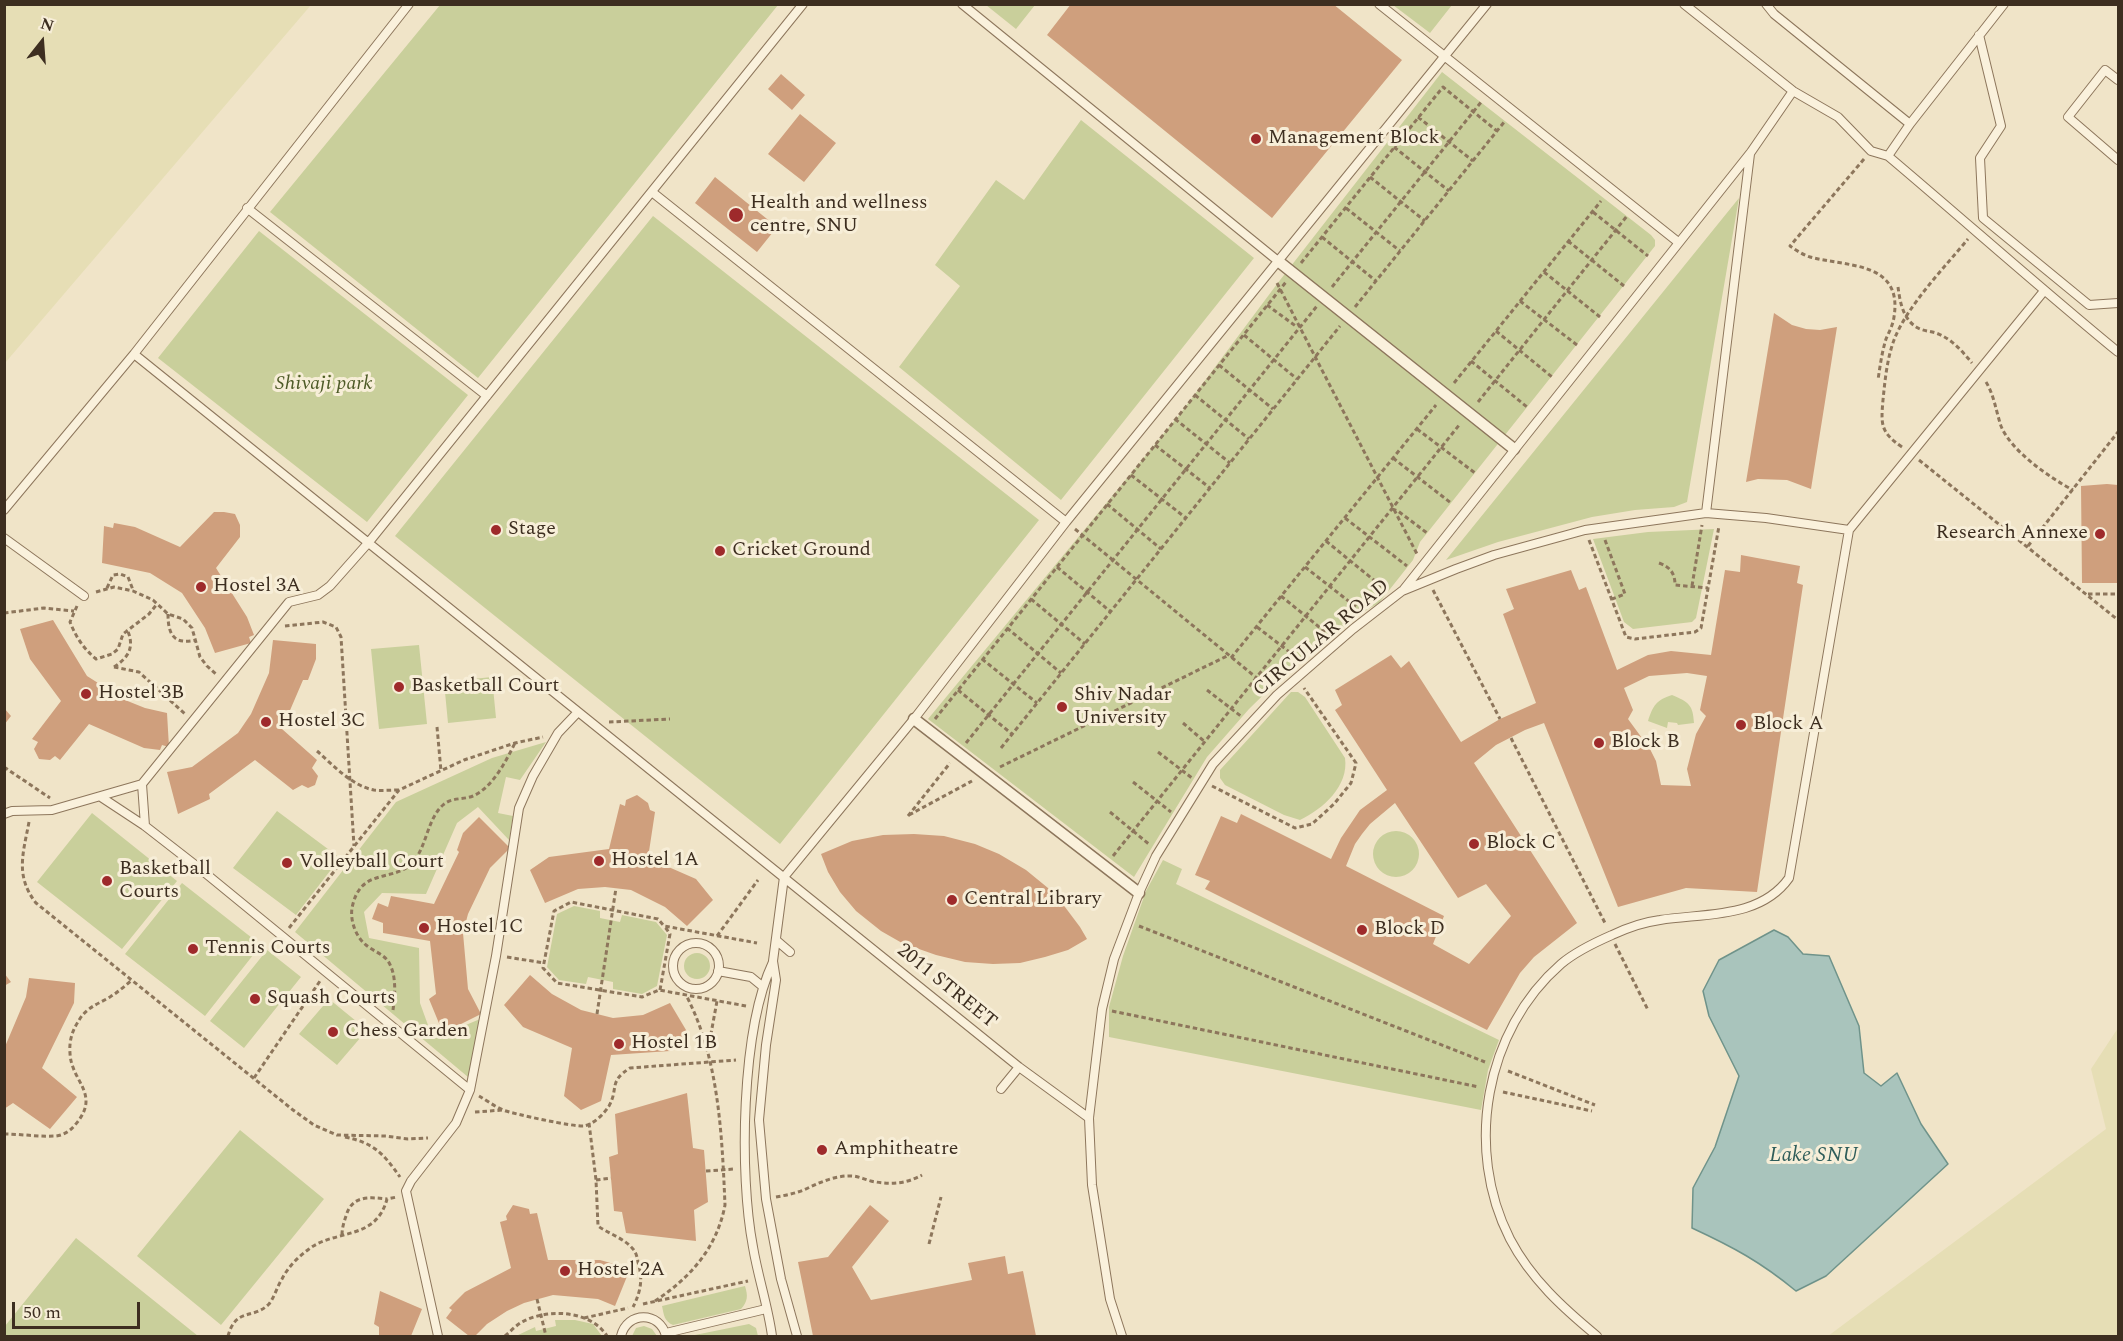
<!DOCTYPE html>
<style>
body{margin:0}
#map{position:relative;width:2123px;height:1341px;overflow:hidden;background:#f0e4c8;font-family:Spectral,serif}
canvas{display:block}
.frame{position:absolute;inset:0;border:6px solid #3d2e20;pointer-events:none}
.north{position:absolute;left:12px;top:12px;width:60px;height:60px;-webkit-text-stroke:4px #f7eed8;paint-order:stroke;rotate:17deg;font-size:16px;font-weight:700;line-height:24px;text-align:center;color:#3d2e20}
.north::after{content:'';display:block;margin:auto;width:21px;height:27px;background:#3d2e20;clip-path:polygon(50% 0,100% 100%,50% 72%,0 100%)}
.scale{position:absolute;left:12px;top:1302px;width:128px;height:27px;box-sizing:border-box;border:3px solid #3d2e20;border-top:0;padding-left:8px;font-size:18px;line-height:21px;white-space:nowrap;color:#3d2e20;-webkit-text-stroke:4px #f7eed8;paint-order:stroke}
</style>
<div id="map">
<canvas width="2123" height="1341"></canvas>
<div class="frame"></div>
<div class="north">N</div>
<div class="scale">50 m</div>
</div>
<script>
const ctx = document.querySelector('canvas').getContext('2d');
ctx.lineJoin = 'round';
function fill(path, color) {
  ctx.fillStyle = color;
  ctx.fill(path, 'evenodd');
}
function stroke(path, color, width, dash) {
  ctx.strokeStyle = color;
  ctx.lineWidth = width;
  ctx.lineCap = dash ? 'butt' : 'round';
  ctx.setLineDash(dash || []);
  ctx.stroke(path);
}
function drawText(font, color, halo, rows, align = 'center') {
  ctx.font = font + ' Spectral,serif';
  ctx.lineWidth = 6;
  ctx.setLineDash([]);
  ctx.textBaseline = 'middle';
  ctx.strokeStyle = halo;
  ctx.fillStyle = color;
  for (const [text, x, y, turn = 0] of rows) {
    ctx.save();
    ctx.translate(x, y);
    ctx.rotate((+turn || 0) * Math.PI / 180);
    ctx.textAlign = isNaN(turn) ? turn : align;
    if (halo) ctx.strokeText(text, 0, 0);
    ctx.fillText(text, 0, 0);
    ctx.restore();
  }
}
const farmland = new Path2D(`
 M5 4 311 5 5 363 4 5Z
 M2118 1028V1336H1828L2106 1129 2091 1069Z`);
const green = new Path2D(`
 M440 5H778L478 378 270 212Z
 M986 5H1035L1016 29Z
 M1393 5H1452L1430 33Z
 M1442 72 1651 235 1655 240V246L1420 542 1413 560 1379 603 1363 612 1299 660 1249 709 1207 757 1134 877 928 719 1180 414 1277 284Z
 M1081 120 1254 258 1061 500 899 367 960 286 935 265 996 180 1024 200Z
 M1739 198 1687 502 1674 507 1635 510 1592 517 1498 542 1446 560Z
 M653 216 1039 520 780 844 395 536Z
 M259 231 468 395 367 522 158 358Z
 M1714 529 1696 618 1692 622 1633 629 1624 622 1593 539 1648 532Z
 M419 645 427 724 379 729 371 649Z
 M492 677 496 718 448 723 444 682Z
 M1291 692H1298L1305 697 1345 758C1349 786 1323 809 1300 820L1284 815 1225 785 1220 778V770Z
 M1672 695C1689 702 1693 705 1694 723L1678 725 1677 723 1668 722 1667 728 1648 721C1653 706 1656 700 1672 695Z
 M546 742 520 780 506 777 498 813 513 816 509 840 478 807 457 823 426 894 382 893 364 912 369 938 419 948 420 1003 433 1039 480 1019 468 1077 295 932 396 802 492 758Z
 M277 811 340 858 296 915 233 868Z
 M92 813 177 881 122 949 37 882Z
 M1373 854a23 23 0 1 1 46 0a23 23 0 1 1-46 0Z
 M1163 860 1182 869 1176 884 1499 1040 1488 1070 1481 1110 1109 1037V1007L1123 956 1146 891Z
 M182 883 261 945 205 1016 125 954Z
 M574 906 600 911V918L620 922 622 915 656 922 667 935 657 986 642 994 613 989V982L588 977 586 984 559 980 547 967 557 914Z
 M267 950 301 977 244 1048 210 1021Z
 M684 966a13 13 0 1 1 26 0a13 13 0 1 1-26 0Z
 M329 999 367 1030 337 1065 299 1034Z
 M240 1130 324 1199 221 1325 137 1256Z
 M76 1238 198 1336H5V1326Z
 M745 1286C748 1296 748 1301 741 1309L673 1325C664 1321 664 1315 662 1306Z
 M555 1320H575L593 1324 602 1336H516L535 1327 536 1331 556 1326Z
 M749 1324 756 1328 758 1336H690Z
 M644 1326 652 1329 657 1336H632L636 1328Z`);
const water = new Path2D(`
 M1774 930 1788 937 1803 954 1829 956 1859 1026 1864 1073 1881 1086 1897 1073 1921 1124 1948 1164 1826 1276 1796 1291C1761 1262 1733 1247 1692 1228L1693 1188 1715 1147 1739 1076 1709 1016 1703 991 1719 960Z`);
const building = new Path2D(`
 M1071 4H1333L1402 60 1272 218 1047 35Z
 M781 74 805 95 792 110 768 89Z
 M800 114 836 143 804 182 768 154Z
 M715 177 777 227 757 252 695 203Z
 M1774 313 1792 325 1806 329 1820 330 1837 327 1811 489 1787 480 1758 479 1746 482Z
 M2107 484 2118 485V583H2082L2081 486Z
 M214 512H224L235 514 240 525V537L216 568 247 617 254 635 249 637 251 643 215 653 205 628 182 593 150 573 102 563 104 526 113 528 114 523 135 527 180 547Z
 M1741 555 1800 566 1797 583 1803 585 1757 892 1686 888 1618 907 1544 723 1525 730 1496 745 1474 763 1577 923 1534 957 1520 973 1487 1030 1205 889 1210 881 1195 875 1221 816 1237 823 1241 814 1331 859 1341 838 1360 810 1387 790 1335 710 1342 705 1335 690 1391 655 1401 668 1409 661 1461 742 1500 719 1536 703 1503 614 1514 609 1506 589 1571 570 1579 590 1586 587 1617 670 1648 655 1671 651 1711 655 1725 570 1740 572ZM1687 673 1707 676 1700 710 1706 716 1696 734 1687 769 1691 786 1661 785 1656 761 1650 749 1628 719 1633 710 1624 688 1649 676ZM1395 803 1458 898 1486 884 1511 916 1469 964 1433 944 1444 916 1346 866 1355 844 1362 834 1370 824Z
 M53 620 87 676 125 700 145 708 167 713 169 747 162 745 160 750 144 748 89 724 60 760 55 756 50 760 39 759 34 749 38 742 32 739 61 701 30 659 20 629Z
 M273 640 316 644V659L308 680H303L282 729 317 760 312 768 318 776 315 785 308 788 302 785 293 790 255 760 209 794 210 799 178 814 167 772 192 767 238 733 251 714 269 673Z
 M4 708 11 716 4 725Z
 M637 795 648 803 650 810 655 812 648 858 696 879 713 900 687 926 665 907 631 890 605 887 578 889 545 903 530 870 549 857 609 849 620 804 625 806 626 800Z
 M479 817 510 848 490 868 468 914 463 933 468 989 481 1014 443 1033 429 999 436 994 430 941 383 933V923L372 919 378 903 388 907 391 896 434 904 459 852 457 850 463 833Z
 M914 834 944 836 975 844 999 854 1026 870 1048 888 1065 907 1080 927 1087 939 1068 950 1045 957 1020 963 993 964 965 962 936 955 902 943 881 931 856 911 840 892 828 872 821 854 852 841 883 835Z
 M4 973 11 982 4 986Z
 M530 975 552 994 581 1010 613 1018 643 1015 670 1003 689 1035 670 1051 611 1055 601 1101 581 1110 564 1096 572 1048 523 1027 504 1005Z
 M29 978 75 983 74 1003 42 1068 77 1097 50 1129 13 1103 4 1109V1049L26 997Z
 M687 1093 693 1148 704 1150 708 1202 694 1210 696 1241 626 1233 622 1212 614 1211 609 1157 618 1154 615 1114Z
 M513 1205 529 1209 530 1214 537 1213 548 1260H600L614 1264 628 1274 615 1306 598 1299 553 1295 524 1303 507 1311 487 1324 475 1336H469L446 1318 452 1310 449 1308 465 1292 511 1268 500 1222 507 1220 506 1216Z
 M870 1205 889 1221 852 1267 871 1300 972 1280 968 1263 1005 1256 1008 1274 1023 1271 1036 1336H813L798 1262 828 1257Z
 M380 1291 422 1309 411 1336H379V1327L374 1324Z`);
const path = new Path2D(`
 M1437 4H1441
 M1418 117 1473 161
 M1394 147 1449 191
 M1864 159 1790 246C1796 250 1803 255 1810 257 1847 267 1903 261 1894 317 1893 325 1889 332 1886 339 1882 352 1880 366 1878 380
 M1370 177 1425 221
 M1346 208 1400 251
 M1593 212 1648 256
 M1322 237 1376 281
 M1568 241 1624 286
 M1301 263 1443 87 1497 131
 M1544 272 1600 317
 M1277 283 1417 554
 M1332 287 1482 101
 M1898 287C1900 302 1903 320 1918 328 1923 331 1930 331 1936 333 1952 339 1962 351 1972 363
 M1520 301 1577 345
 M1267 305 1297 327
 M1355 307 1505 121
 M1496 331 1552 377
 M1244 335 1297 379
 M1471 361 1527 407
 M1219 365 1273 409
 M1986 382C1994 395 1996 411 2001 426 2011 451 2050 478 2073 490
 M1454 383 1601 201
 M1195 395 1249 439
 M1478 402 1627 216
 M1175 419 1230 463
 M1417 429 1475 473
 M1155 445 1210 488
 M1902 447C1880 432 1881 424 1883 400 1885 380 1887 359 1894 340 1907 306 1944 268 1968 239
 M1393 458 1451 503
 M1919 460 2118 620
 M1131 475 1186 518
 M1107 504 1161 549
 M1392 509 1398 511 1427 533
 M1345 518 1407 566
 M1075 529 1269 688
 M1589 540 1626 637 1635 639 1695 632 1701 628 1719 526
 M1605 540 1625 594 1612 599
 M1326 541 1386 590
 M2028 546 2118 432
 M1659 563C1670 567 1675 573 1675 585L1708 588
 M1057 567 1111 612
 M1305 567 1360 610
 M1692 586 1702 525
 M107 588 113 575 120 574 128 577 133 590
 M1433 590 1500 719
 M96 592 114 587 133 591 153 600 168 614 183 619 192 628 200 657 207 666 217 675
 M2088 594H2118
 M1281 596 1329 635
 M1031 599 1085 644
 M77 606 70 622C76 637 83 648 96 659L112 654 118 649 123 634 149 614 157 604
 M4 613 44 608 74 611
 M168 614C168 635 174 645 196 640
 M285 626 323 622 336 627 341 637 354 846
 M1257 627 1300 660
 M1007 628 1061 673
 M1231 658 1436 405
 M982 659 1037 703
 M114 667 139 672 185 714
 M114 667C129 657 135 647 127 629
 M958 690 1012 734
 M1207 690 1242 717
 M935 719 1286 282
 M609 722 670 719
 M1183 723 1205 742
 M437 727 441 771
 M1511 738 1606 925
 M966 743 1317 306
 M1001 748 1340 326
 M317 751C333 765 352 786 374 790 382 791 391 790 399 790
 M1158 752 1192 778
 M4 767 50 798
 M1000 767 1229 655
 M1133 782 1171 812
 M1212 786 1295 828 1312 824 1334 804 1351 783 1356 763 1304 688
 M1110 812 1150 845
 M909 815 972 781
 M908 816 950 763
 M29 822C23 854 15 876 36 903L293 1110 314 1125 337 1135 386 1136 408 1139 428 1138
 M1113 856 1460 424
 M466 923 490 929
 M1139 926 1485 1062
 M289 928 399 790 464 760 515 743 543 737
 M717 936 758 880
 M1615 944 1648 1010
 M507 957 544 963
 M660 990 670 934 665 927
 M746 1006 659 990 642 997 557 983 543 968 554 911 571 902 658 919 664 926 757 943
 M393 1010C395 995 397 975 388 961 383 954 373 951 366 945 356 937 350 921 352 908 360 868 390 882 410 865 427 850 426 820 443 805 452 797 463 800 473 796 493 787 506 761 515 743
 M1112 1011 1479 1087
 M597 1014 616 888
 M708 1050 717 1001
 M1508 1071 1595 1105
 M254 1078 320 981
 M1503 1092 1592 1111
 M479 1096C486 1100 494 1106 503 1110 513 1114 574 1127 584 1126 594 1124 604 1114 609 1106 619 1088 608 1082 630 1068L736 1060
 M475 1112 503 1110
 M589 1123 596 1180 598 1226C609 1234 624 1238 633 1249 636 1252 637 1257 638 1262 643 1279 641 1291 633 1307
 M4 1134C21 1134 39 1137 56 1136 64 1135 70 1131 75 1125 102 1094 71 1082 70 1053 69 1042 72 1031 78 1022 85 1008 98 1004 110 997 118 992 125 986 132 980
 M345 1137C374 1143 383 1153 400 1177
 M706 1171 734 1169
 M596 1180 611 1178
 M776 1197C787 1195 798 1193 808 1188 823 1181 837 1175 853 1176 861 1177 868 1181 876 1182 892 1185 908 1183 922 1175
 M342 1235C342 1228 344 1222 346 1216 352 1195 369 1197 387 1199
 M929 1244 941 1197
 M537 1299 546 1336
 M655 1301C690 1278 717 1248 725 1205 722 1135 719 1058 686 995
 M643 1304 748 1281
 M584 1318 628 1308
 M228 1336C236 1307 253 1320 269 1304 274 1298 277 1287 282 1279 288 1267 298 1257 309 1249 335 1229 376 1241 387 1199L397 1197
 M505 1336C511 1331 517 1324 524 1321 550 1308 591 1311 607 1336`);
const service = new Path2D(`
 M962 4 1278 261
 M1379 4 1678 242
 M1684 4 1793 91 1838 117 1871 151 1888 156C1965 221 2040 288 2118 352
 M1766 4 1774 14 1910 124
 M1979 35 2001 126 1980 158 1983 218 2089 305 2118 303
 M2118 80 2105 70 2068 117 2118 160
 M1888 156 1910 124 2004 4
 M652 192 1066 522
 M247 208 487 396
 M134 354 1019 1067 1089 1118
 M4 510 134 354 409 4
 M1706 513 1750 154
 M4 538 84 596
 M1404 589 1751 152 1793 91
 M142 784 145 826
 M101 797 145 826 199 868 470 1090
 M4 814 12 811 52 810 142 784 289 602 318 595 330 586 369 542 803 4
 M776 940 790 952
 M673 966a23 23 0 1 1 46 0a23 23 0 1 1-46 0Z
 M718 971 751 977 762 986
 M1001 1089 1019 1067
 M666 1333 766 1309
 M438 1336 406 1191 411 1181 456 1123 470 1090 496 956 519 808 533 776 558 733 578 712
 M621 1336C627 1311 660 1311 666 1336
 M772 1336C768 1306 758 1277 753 1247 739 1174 741 1030 773 962
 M797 1336 781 1279 766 1199 759 1120 766 1045 776 980 773 961 784 877 914 719 1066 522 1487 4
 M1122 1336 1110 1299 1092 1185 1089 1118 1102 1009 1114 959 1139 893 1156 856 1213 764 1277 695 1353 629 1402 591 1456 569 1494 555 1585 530 1706 513 1766 518 1849 530
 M1597 1336C1563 1308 1531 1279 1510 1239 1464 1149 1485 1030 1561 964 1575 952 1596 942 1612 935 1627 928 1644 922 1660 920 1704 913 1760 919 1789 878L1849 530 2044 291`);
const pedestrian = new Path2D(`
 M1278 261 1514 449
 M914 719 1139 893`);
const markers = [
 [1256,139,6,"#9e2a2b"],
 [736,215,8,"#9e2a2b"],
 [496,530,6,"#9e2a2b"],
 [2100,534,6,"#9e2a2b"],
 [720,551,6,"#9e2a2b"],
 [201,587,6,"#9e2a2b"],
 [399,687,6,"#9e2a2b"],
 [86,694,6,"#9e2a2b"],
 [1062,707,6,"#9e2a2b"],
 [266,722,6,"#9e2a2b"],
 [1741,725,6,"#9e2a2b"],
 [1599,743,6,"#9e2a2b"],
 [1474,844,6,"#9e2a2b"],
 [599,861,6,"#9e2a2b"],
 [287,863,6,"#9e2a2b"],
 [107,881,6,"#9e2a2b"],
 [952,900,6,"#9e2a2b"],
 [424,928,6,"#9e2a2b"],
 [1362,930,6,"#9e2a2b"],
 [193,949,6,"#9e2a2b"],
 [255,999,6,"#9e2a2b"],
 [333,1032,6,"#9e2a2b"],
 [619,1044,6,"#9e2a2b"],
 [822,1150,6,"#9e2a2b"],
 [565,1271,6,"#9e2a2b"]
];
const poiNames = [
 ["Management Block",1268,139],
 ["Health and wellness",750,204],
 ["centre, SNU",750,227],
 ["Stage",508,530],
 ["Research Annexe",2088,534,"right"],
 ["Cricket Ground",732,551],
 ["Hostel 3A",213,587],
 ["Basketball Court",411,687],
 ["Hostel 3B",98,694],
 ["Shiv Nadar",1074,696],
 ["University",1074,719],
 ["Hostel 3C",278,722],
 ["Block A",1753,725],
 ["Block B",1611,743],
 ["Block C",1486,844],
 ["Hostel 1A",611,861],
 ["Volleyball Court",299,863],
 ["Basketball",119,870],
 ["Courts",119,893],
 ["Central Library",964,900],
 ["Hostel 1C",436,928],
 ["Block D",1374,930],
 ["Tennis Courts",205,949],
 ["Squash Courts",267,999],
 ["Chess Garden",345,1032],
 ["Hostel 1B",631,1044],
 ["Amphitheatre",834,1150],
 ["Hostel 2A",577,1271]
];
const parkNames = [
 ["Shivaji park",324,385]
];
const streetNames = [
 ["CIRCULAR ROAD",1322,639,-40],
 ["2011 STREET",946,987,39]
];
const waterNames = [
 ["Lake SNU",1814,1157]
];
fill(farmland, '#e6deb5');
fill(green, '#c9cf9b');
fill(water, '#a9c4bc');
stroke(water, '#6f938a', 1.5);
fill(building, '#cf9f7d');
stroke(service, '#8d765c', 10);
stroke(pedestrian, '#8d765c', 13);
stroke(path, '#8d765c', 3, [4.5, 3]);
stroke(service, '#faf1dc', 8);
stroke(pedestrian, '#faf1dc', 10);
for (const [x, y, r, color] of markers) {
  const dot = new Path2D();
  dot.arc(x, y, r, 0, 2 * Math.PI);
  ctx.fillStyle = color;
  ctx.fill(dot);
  stroke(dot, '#f7eed8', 2);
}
drawText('20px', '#3d2e20', '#f7eed8', poiNames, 'left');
drawText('italic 20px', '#4d5a26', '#f7eed8', parkNames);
drawText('20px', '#3d2e20', '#f7eed8', streetNames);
drawText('italic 21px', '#2f5d5a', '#f7eed8', waterNames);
</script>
